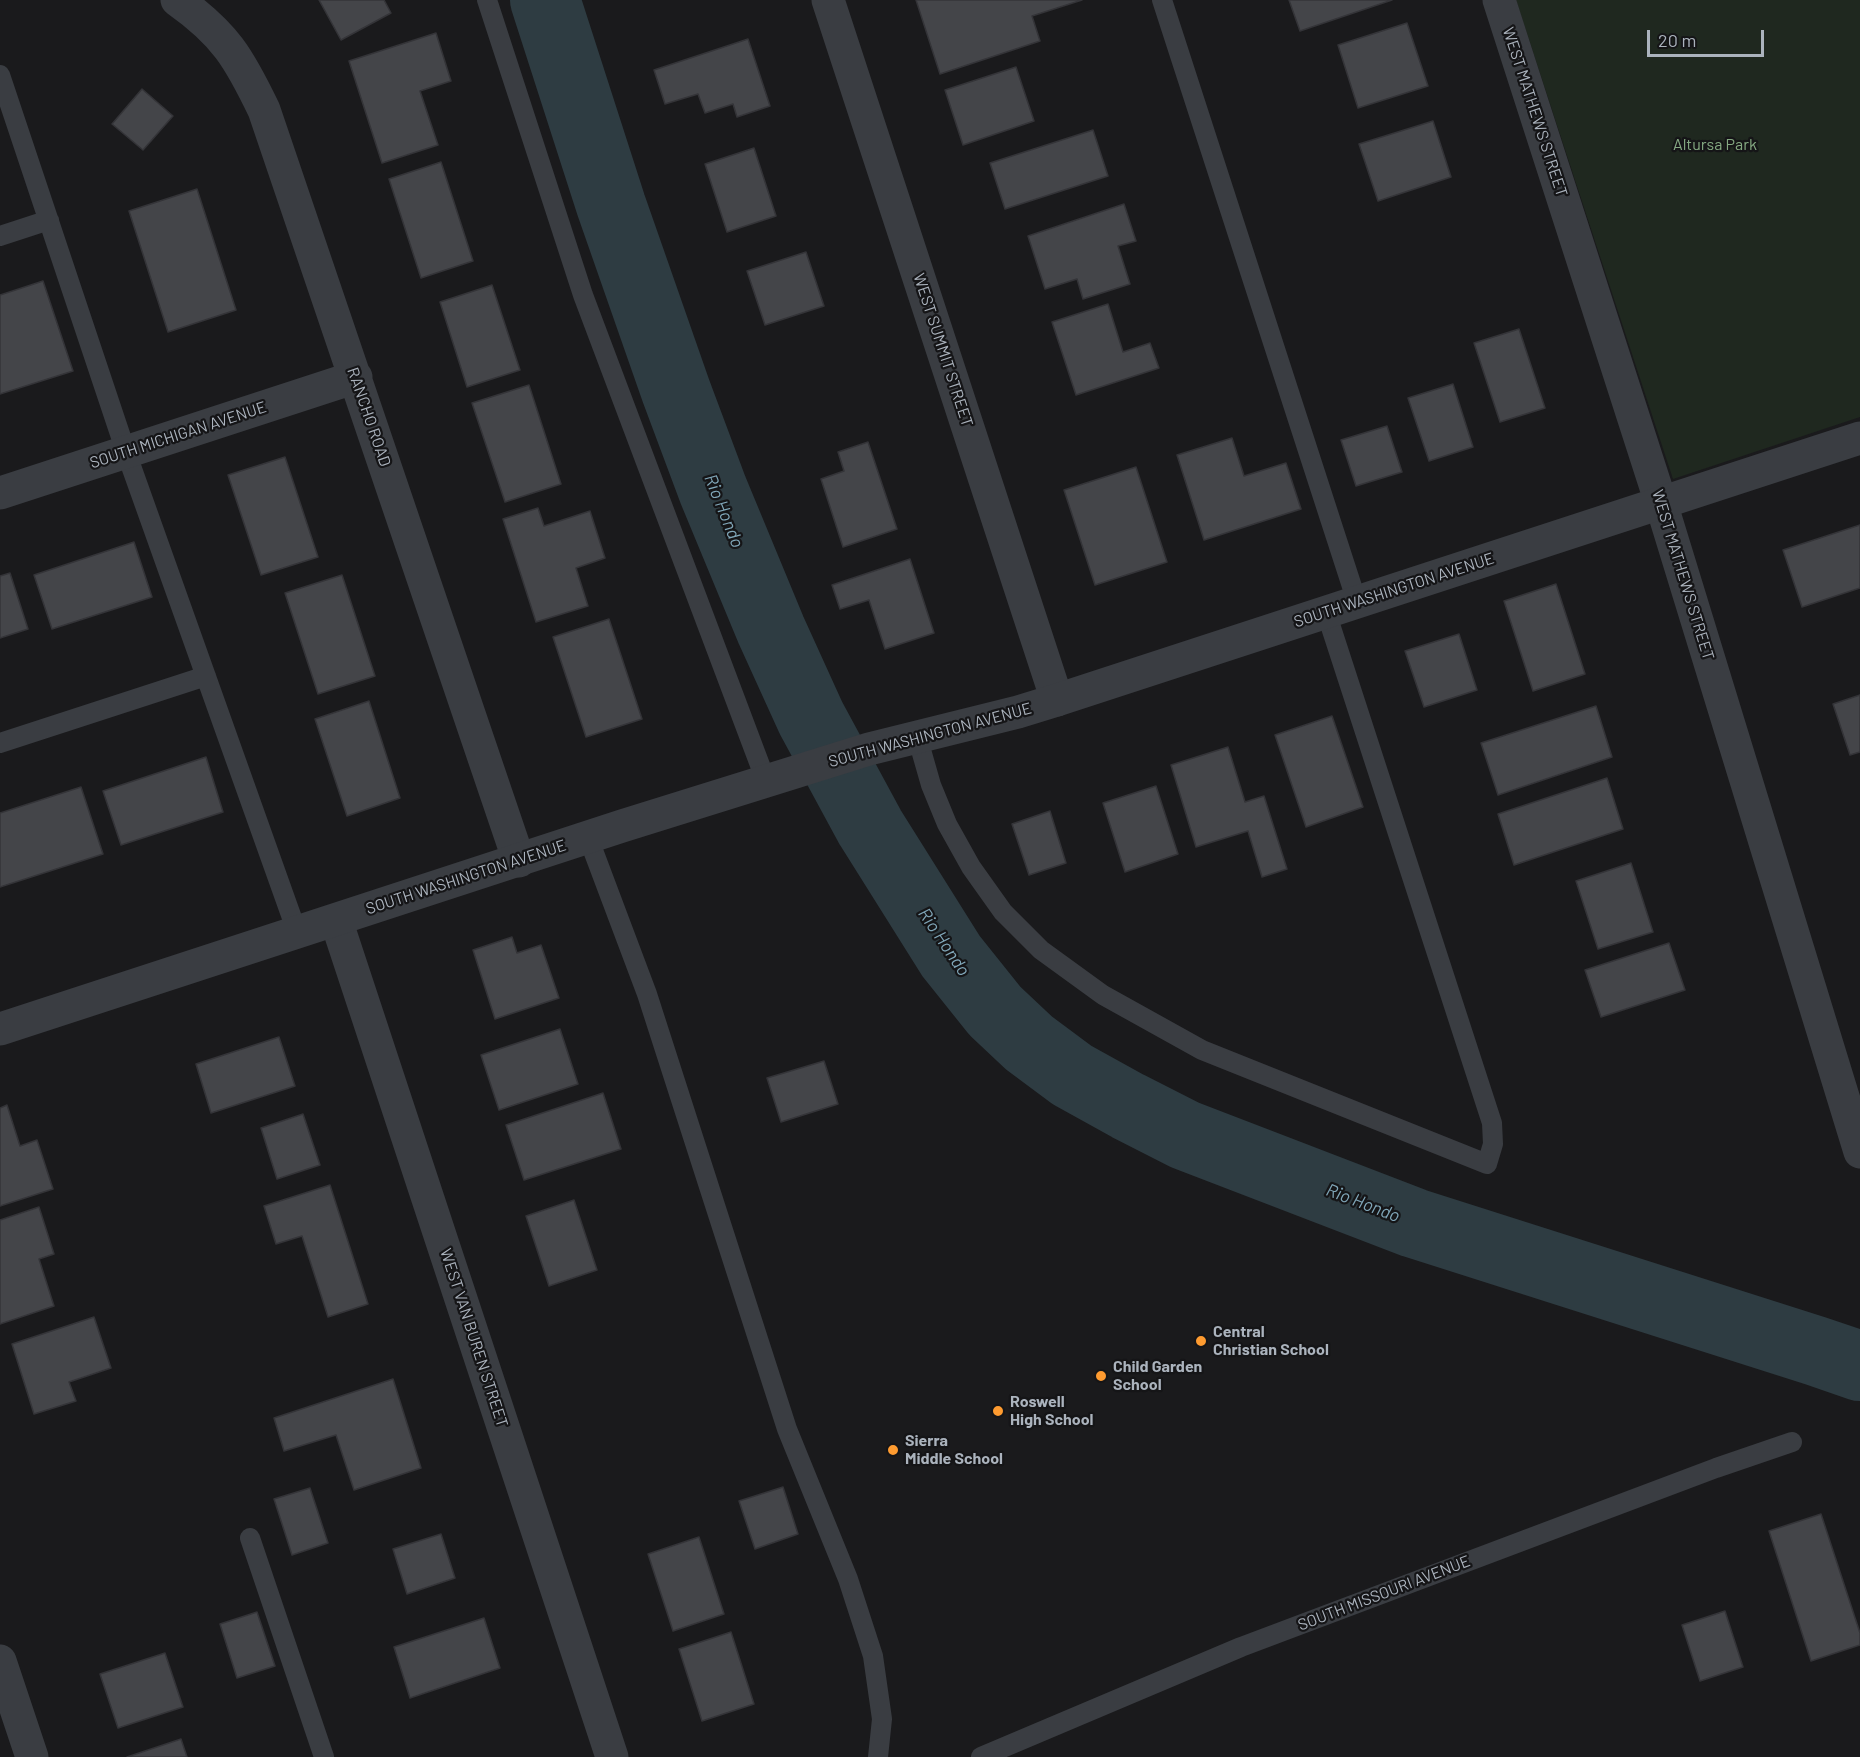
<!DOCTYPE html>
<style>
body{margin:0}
#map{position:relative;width:1860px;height:1757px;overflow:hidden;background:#1a1a1c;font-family:Barlow,sans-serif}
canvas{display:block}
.scale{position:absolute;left:1647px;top:30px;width:117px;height:27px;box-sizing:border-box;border:3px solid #abb3bd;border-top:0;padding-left:8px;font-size:18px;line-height:21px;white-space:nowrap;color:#abb3bd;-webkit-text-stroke:4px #151517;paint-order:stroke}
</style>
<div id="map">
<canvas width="1860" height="1757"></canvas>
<div class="scale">20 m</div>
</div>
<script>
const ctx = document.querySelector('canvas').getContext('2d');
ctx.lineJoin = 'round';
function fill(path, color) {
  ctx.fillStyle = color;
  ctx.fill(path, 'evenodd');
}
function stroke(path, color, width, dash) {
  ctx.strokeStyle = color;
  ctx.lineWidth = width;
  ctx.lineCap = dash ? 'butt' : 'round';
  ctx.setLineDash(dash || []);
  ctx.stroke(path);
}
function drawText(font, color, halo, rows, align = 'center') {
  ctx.font = font + ' Barlow,sans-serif';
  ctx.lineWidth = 4.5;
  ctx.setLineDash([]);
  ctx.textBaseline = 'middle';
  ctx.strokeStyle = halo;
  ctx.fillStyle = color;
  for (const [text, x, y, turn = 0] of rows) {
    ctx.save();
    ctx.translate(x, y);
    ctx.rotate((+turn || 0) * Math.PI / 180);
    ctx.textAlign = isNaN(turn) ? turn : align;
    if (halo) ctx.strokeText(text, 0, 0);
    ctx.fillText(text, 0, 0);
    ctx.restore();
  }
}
const green = new Path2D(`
 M1516 0H1860V417L1673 479Z`);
const river = new Path2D(`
 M545 0 611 205 676 391 713 490 771 630 811 718 870 827 951 956 995 1011 1029 1043 1072 1075 1128 1106 1185 1135 1414 1223 1816 1351 1860 1366`);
const building = new Path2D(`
 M319 0H384L391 13 341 40Z
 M916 0H1082L1032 16 1040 41 940 74Z
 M1289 0H1392L1300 31Z
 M1407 23 1428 86 1358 108 1338 45Z
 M436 33 451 81 420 91 438 145 382 163 349 61Z
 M748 39 770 106 737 117 733 104 705 113 698 94 665 104 654 70Z
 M1016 67 1034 121 963 145 945 90Z
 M142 89 173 116 143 150 112 124Z
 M1433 121 1451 177 1378 201 1359 144Z
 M1093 130 1108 176 1005 209 990 163Z
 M754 148 776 216 727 232 705 164Z
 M441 162 473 261 421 278 389 179Z
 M197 189 236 310 168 332 129 211Z
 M1124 204 1136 241 1118 246 1130 284 1083 299 1077 279 1045 289 1028 236Z
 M806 252 824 306 765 325 747 271Z
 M43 281 73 371 0 394V295Z
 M492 285 520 370 467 387 440 302Z
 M1108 304 1123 352 1150 343 1159 368 1076 395 1052 322Z
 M1519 329 1545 408 1500 422 1474 343Z
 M1453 384 1473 447 1429 461 1408 398Z
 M529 385 561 484 505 502 472 403Z
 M1387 426 1402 472 1356 486 1341 440Z
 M1232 438 1244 476 1286 463 1301 509 1204 540 1177 455Z
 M868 442 897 529 843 547 821 479 844 471 838 452Z
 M285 457 318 557 261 575 228 475Z
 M1136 467 1167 562 1095 585 1064 490Z
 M538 508 544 526 590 511 605 558 576 568 588 606 536 622 503 519Z
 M1860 525V588L1802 607 1783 550Z
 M134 542 152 597 52 629 34 575Z
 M910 559 934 633 885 649 869 600 840 609 832 585Z
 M10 573 28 629 0 638V576Z
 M342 575 375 676 318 694 285 593Z
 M1556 584 1585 674 1533 691 1504 601Z
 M609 619 642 719 586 737 553 637Z
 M1459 634 1477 690 1424 707 1405 651Z
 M1860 695V752L1850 755 1833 704Z
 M369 701 400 798 347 816 315 719Z
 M1596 706 1612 757 1498 795 1481 743Z
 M1332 716 1363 807 1306 827 1275 735Z
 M1228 747 1245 802 1264 796 1287 869 1262 877 1248 831 1196 847 1171 765Z
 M206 757 223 812 121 845 103 791Z
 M1607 778 1623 829 1514 865 1498 814Z
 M1156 786 1178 854 1125 872 1103 803Z
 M81 787 103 854 0 887V813Z
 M1050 811 1066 863 1029 875 1012 824Z
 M1631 863 1653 932 1598 949 1576 881Z
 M512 937 517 953 541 945 559 998 495 1019 473 950Z
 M1669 943 1685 990 1601 1017 1585 970Z
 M560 1029 578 1084 499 1110 481 1055Z
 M279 1037 295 1086 211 1113 196 1064Z
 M824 1061 838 1104 781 1122 767 1078Z
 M603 1093 621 1149 524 1180 506 1125Z
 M7 1105 20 1146 37 1140 53 1189 0 1206V1108Z
 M303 1114 320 1165 277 1179 261 1128Z
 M330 1185 368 1304 328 1317 302 1236 276 1244 264 1206Z
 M574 1200 597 1270 549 1286 526 1216Z
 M39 1207 54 1254 39 1259 54 1306 0 1324V1220Z
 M94 1317 111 1368 69 1382 76 1401 34 1414 12 1344Z
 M393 1379 421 1468 354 1490 336 1435 284 1451 274 1418Z
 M783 1487 798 1534 755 1549 739 1501Z
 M310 1488 328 1543 292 1555 274 1499Z
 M1821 1514 1860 1633V1645L1811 1661 1769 1531Z
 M441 1534 455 1578 407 1594 393 1549Z
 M699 1537 724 1614 673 1631 648 1554Z
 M1725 1611 1743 1667 1700 1681 1682 1625Z
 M257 1612 275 1666 237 1678 220 1624Z
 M484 1618 500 1668 410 1698 394 1647Z
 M731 1632 754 1704 702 1721 679 1649Z
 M165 1653 183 1707 118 1728 100 1674Z
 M181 1739 187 1757H127Z`);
const service = new Path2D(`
 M487 0 583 295 766 781
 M1162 0 1357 602
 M0 75 126 452 297 932
 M0 236 49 220
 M917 736 931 785 947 824 971 867 1003 912 1041 950 1103 995 1202 1050 1487 1164 1493 1144 1492 1123 1326 612
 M0 743 206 676
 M588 837 647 994 787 1429 848 1579 873 1656 882 1719 878 1757
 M250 1538 324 1757
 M981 1757 1241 1647 1716 1468 1792 1442`);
const minor = new Path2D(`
 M177 0C225 34 239 58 264 110L519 861
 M828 0 1057 700
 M1499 0 1661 503 1860 1152
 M0 493 356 377
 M336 920 612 1757
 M0 1661 32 1757`);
const tertiary = new Path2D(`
 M0 1029 622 826 869 749 1018 712 1057 700 1860 438`);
const markers = [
 [1201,1341,6,"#fe9b30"],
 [1101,1376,6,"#fe9b30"],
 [998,1411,6,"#fe9b30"],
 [893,1450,6,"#fe9b30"]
];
const streetNames = [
 ["WEST MATHEWS STREET",1535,112,72],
 ["WEST SUMMIT STREET",943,350,72],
 ["RANCHO ROAD",369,417,71],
 ["SOUTH MICHIGAN AVENUE",178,435,-18],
 ["WEST MATHEWS STREET",1683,575,73],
 ["SOUTH WASHINGTON AVENUE",1394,590,-18],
 ["SOUTH WASHINGTON AVENUE",930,735,-15],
 ["SOUTH WASHINGTON AVENUE",466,877,-18],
 ["WEST VAN BUREN STREET",474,1338,72],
 ["SOUTH MISSOURI AVENUE",1384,1593,-21]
];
const parkNames = [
 ["Altursa Park",1715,145]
];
const poiNames = [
 ["Central",1213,1332],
 ["Christian School",1213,1350],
 ["Child Garden",1113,1367],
 ["School",1113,1385],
 ["Roswell",1010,1402],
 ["High School",1010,1420],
 ["Sierra",905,1441],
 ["Middle School",905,1459]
];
const waterNames = [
 ["Rio Hondo",724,511,68],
 ["Rio Hondo",944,942,56],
 ["Rio Hondo",1363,1203,21]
];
fill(green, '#1f281f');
stroke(river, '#2e3c42', 70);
fill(building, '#444549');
stroke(building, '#343438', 1.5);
stroke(service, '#3a3d42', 20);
stroke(minor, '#3a3d42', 33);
stroke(tertiary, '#3a3d42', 33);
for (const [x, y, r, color] of markers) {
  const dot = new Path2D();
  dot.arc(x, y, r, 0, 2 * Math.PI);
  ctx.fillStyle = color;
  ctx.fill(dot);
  stroke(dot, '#151517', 2);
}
drawText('16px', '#abb3bd', '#151517', streetNames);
drawText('16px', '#85a982', '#151517', parkNames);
drawText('bold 16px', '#abb3bd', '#151517', poiNames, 'left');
drawText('italic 18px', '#81a7b9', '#151517', waterNames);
</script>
